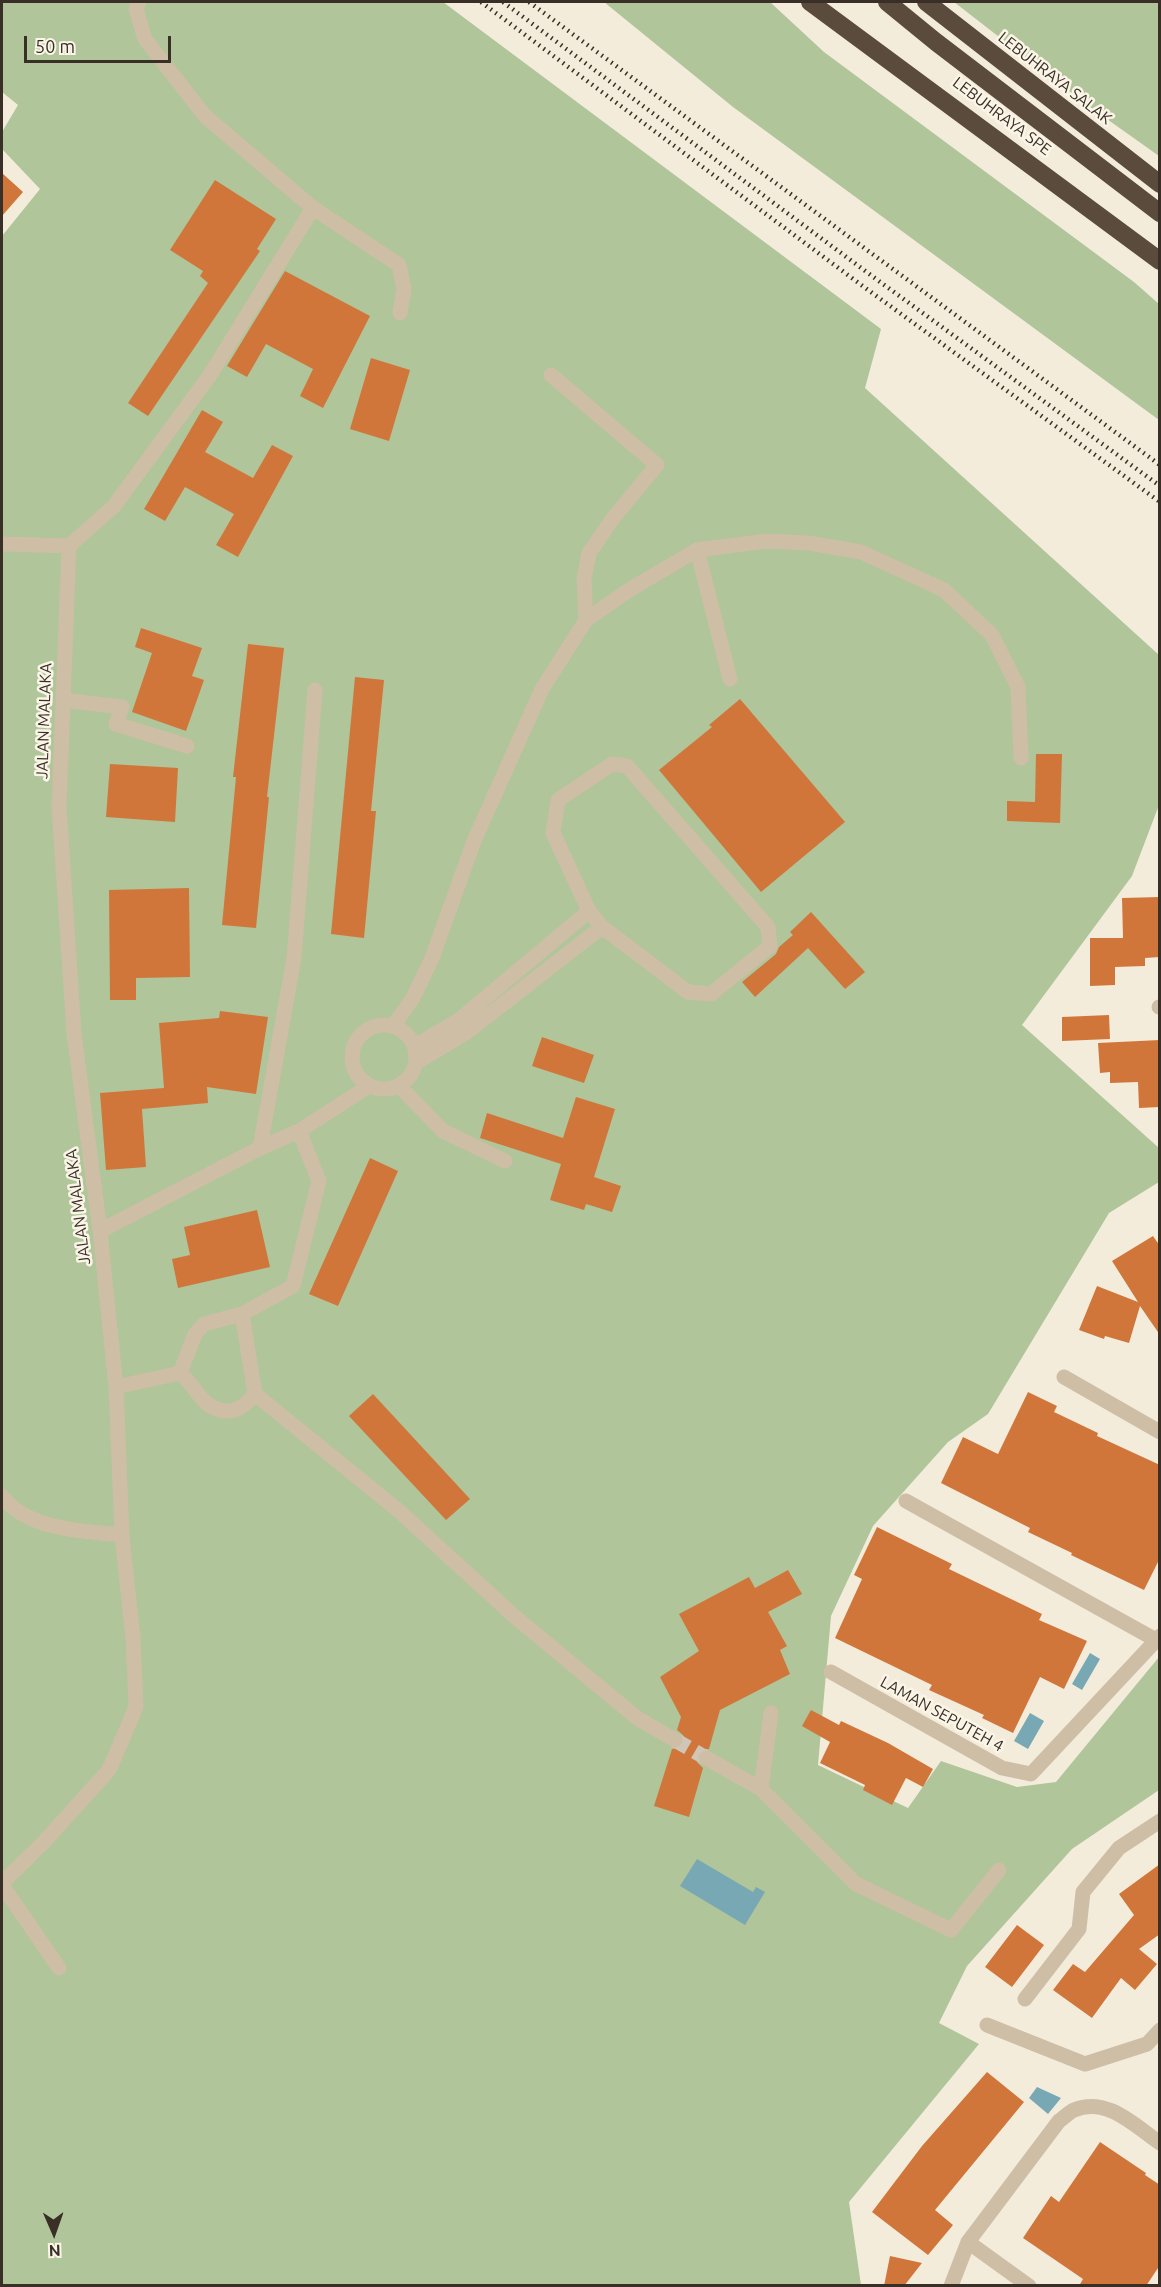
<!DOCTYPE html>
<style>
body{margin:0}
#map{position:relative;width:1161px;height:2287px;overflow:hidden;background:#f4ecdb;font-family:Ubuntu,sans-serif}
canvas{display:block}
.frame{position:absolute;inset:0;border:3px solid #392f27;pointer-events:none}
.north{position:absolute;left:24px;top:2203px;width:60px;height:60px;-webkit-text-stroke:4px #fbf5e8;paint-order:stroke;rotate:178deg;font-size:16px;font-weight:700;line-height:24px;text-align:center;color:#392f27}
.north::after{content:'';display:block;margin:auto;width:21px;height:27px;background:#392f27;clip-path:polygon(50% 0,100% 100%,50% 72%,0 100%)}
.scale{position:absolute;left:24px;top:36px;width:147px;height:27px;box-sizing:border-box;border:3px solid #392f27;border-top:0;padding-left:8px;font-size:18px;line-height:21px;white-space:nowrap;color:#392f27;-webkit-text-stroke:4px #fbf5e8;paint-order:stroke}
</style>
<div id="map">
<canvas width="1161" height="2287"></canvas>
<div class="frame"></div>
<div class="north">N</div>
<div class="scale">50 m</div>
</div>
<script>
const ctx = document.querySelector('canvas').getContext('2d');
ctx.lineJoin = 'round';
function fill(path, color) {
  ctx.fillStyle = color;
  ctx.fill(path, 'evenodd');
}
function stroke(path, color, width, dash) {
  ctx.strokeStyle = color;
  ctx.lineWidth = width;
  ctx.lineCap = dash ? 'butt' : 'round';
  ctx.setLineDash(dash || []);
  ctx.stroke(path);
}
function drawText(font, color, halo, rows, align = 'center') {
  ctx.font = font + ' Ubuntu,sans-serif';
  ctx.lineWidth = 5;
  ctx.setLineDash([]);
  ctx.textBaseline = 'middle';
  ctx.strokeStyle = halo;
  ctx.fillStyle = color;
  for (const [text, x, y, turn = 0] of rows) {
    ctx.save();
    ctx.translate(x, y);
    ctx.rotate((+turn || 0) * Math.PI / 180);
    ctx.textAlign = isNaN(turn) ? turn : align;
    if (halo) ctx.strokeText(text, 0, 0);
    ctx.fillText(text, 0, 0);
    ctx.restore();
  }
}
const green = new Path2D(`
 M2 2H443L881 329 865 388 1159 655V805L1132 876 1022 1025 1159 1148V1182L1109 1213 988 1414 948 1442 873 1526 831 1616 818 1765 908 1808 941 1761 1017 1787 1056 1782 1159 1657V1790L1072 1849 967 1966 939 2023 979 2044 849 2202 861 2285H2V236L40 189 2 149V132L18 105 2 92Z
 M604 2H770L824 52 1134 282 1159 304V420L733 107Z
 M954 2H1159V156L1083 102Z`);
const water = new Path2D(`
 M1090 1653 1100 1659 1082 1690 1072 1684Z
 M1030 1713 1044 1721 1028 1749 1014 1741Z
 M697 1859 753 1892 756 1887 765 1892 745 1925 680 1886Z
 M1037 2087 1061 2098 1048 2114 1029 2098Z`);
const building = new Path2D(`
 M2 173 23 192 2 216Z
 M215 180 276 219 257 249 260 251 148 416 128 403 208 283 200 276 203 271 170 250Z
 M285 271 370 316 323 408 300 396 313 369 266 344 247 377 227 366Z
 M371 358 410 370 389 441 350 429Z
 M202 410 223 422 205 452 253 478 272 445 293 456 238 557 216 545 234 514 185 487 165 521 144 509Z
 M141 628 202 648 192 676 204 680 186 731 132 712 152 653 135 647Z
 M248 644 284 648 267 797H269L256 928 222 925 236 777H233Z
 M355 677 384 680 371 811H376L364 938 331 934Z
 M740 699 845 822 761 892 659 770 712 727 709 725Z
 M1036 754H1062L1060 823 1007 821V801L1035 802Z
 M110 764 178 768 175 822 106 817Z
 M189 888 190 977 136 978V1000H110L109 890Z
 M1160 897V957L1145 958V966L1115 967V985L1090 986V938H1123L1122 898Z
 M811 912 865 972 845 989 808 948 755 997 742 982 776 954 779 947 793 935 790 932Z
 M220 1011 268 1017 256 1094 207 1087 208 1103 142 1109 146 1167 106 1170 100 1093 164 1088 159 1023 219 1018Z
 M1109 1015 1110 1039 1062 1041V1017Z
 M542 1037 594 1055 584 1083 532 1066Z
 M1160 1040V1107L1139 1108 1138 1082 1110 1083V1072L1100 1073 1098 1043Z
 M576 1097 615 1109 594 1177 621 1186 612 1212 586 1204 584 1210 550 1200 561 1164 480 1138 487 1113 563 1138Z
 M370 1158 398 1171 338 1306 309 1294Z
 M257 1210 270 1267 178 1288 172 1259 190 1255 184 1227Z
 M1153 1236 1160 1246V1335L1140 1306 1129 1343 1105 1336 1104 1339 1079 1330 1097 1286 1138 1302 1112 1261Z
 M1028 1392 1057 1406 1054 1412 1098 1433 1097 1436 1160 1465V1558L1144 1590 1071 1555 1072 1553 1028 1532 1030 1528 941 1483 963 1437 998 1454Z
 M373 1394 470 1499 446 1520 349 1416Z
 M877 1527 952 1564 949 1569 1042 1614 1039 1620 1087 1641 1064 1689 1040 1677 1013 1733 982 1718 984 1715 929 1690 932 1685 835 1638 862 1579 854 1575Z
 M788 1570 802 1594 768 1612 787 1646 780 1650 790 1674 720 1710 709 1749H702L697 1754V1762L703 1768 689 1817 654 1806 672 1749 680 1748 685 1741 683 1735 677 1730 681 1717 660 1677 699 1651 679 1614 749 1577 755 1588Z
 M811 1710 839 1725 841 1721 888 1743 933 1769 923 1787 906 1778 892 1805 863 1790 865 1785 820 1763 830 1742 802 1726Z
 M1160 1864V1934L1139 1949 1157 1964 1135 1990 1121 1978 1092 2018 1053 1990 1073 1964 1085 1972 1134 1915 1119 1894Z
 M1017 1925 1044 1945 1012 1987 985 1967Z
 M987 2072 1024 2102 935 2210 953 2225 928 2255 872 2212 922 2146Z
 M1100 2142 1146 2173 1145 2175 1160 2185V2265L1146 2286H1079L1083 2279 1023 2238 1051 2196 1059 2202Z
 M890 2256 922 2263 904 2286H884Z`);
const minorTunnel = new Path2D(`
 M675 1740 706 1758`);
const minor = new Path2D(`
 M139 2 136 9 145 39 205 116 313 208 399 265 404 289 400 313
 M551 375 657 465 614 517 589 553 584 579 586 620
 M2 544 69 546 59 806 74 1033 100 1231 116 1387 122 1535 133 1638 136 1707 109 1770 43 1843 2 1883
 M69 546 114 506 210 375 313 208
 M697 550 730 679
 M63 700 122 707 116 724 187 746
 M612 764 627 766 768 927 770 946 711 994 688 992 602 927 589 911 553 833 558 800Z
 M1159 1007H1160
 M352 1057a32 32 0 1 1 64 0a32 32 0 1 1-64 0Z
 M393 1026 413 998 432 958 474 841 542 689 586 620 629 590 697 550 766 541 809 543 861 552 944 590 992 635 1018 687 1021 758
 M415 1046 459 1020 589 911
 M417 1062 467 1032 602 927
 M399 1086 443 1131 505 1161
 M260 1148 294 958 315 690
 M100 1231 260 1148 299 1131 369 1086
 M242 1314 255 1394C242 1410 229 1417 209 1405 199 1399 191 1381 180 1373L195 1334 204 1324 242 1314 293 1286 319 1181 299 1131
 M1064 1377 1160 1432
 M116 1387 180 1373
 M255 1394 399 1511 514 1616 637 1718 675 1740
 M2 1496C27 1530 83 1531 122 1535
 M906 1501 1156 1640
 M831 1672 1002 1768 1031 1774 1160 1636
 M706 1758 761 1789 856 1884 951 1930 999 1870
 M761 1789 771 1713
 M2 1885 59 1968
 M1025 1999 1079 1929 1083 1892 1119 1848 1160 1821
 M987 2025 1085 2064 1147 2044 1160 2030
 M968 2242 1029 2286
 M951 2286 968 2242 1059 2121C1064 2118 1069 2112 1074 2110 1107 2096 1135 2126 1160 2143`);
const highway = new Path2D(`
 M810 2 1160 261
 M887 2 936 42 1160 213
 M926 2 1160 184`);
const rail = new Path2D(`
 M481 2 864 287 1160 502
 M503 2 872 276 1160 486
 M529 2 1160 465`);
const streetNames = [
 ["LEBUHRAYA SALAK",1055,78,38],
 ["LEBUHRAYA SPE",1002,116,37],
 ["JALAN MALAKA",44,721,-88],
 ["JALAN MALAKA",78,1207,-97],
 ["LAMAN SEPUTEH 4",942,1714,29]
];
fill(green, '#b0c599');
fill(water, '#77a8b4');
fill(building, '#d1763b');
stroke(minorTunnel, '#cfc6b7', 15, [15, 8]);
stroke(minor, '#cebea5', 15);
stroke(highway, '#5b4b3d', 18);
stroke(rail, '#392f27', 4.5, [1.5, 4.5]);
drawText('16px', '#392f27', '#fbf5e8', streetNames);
</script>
